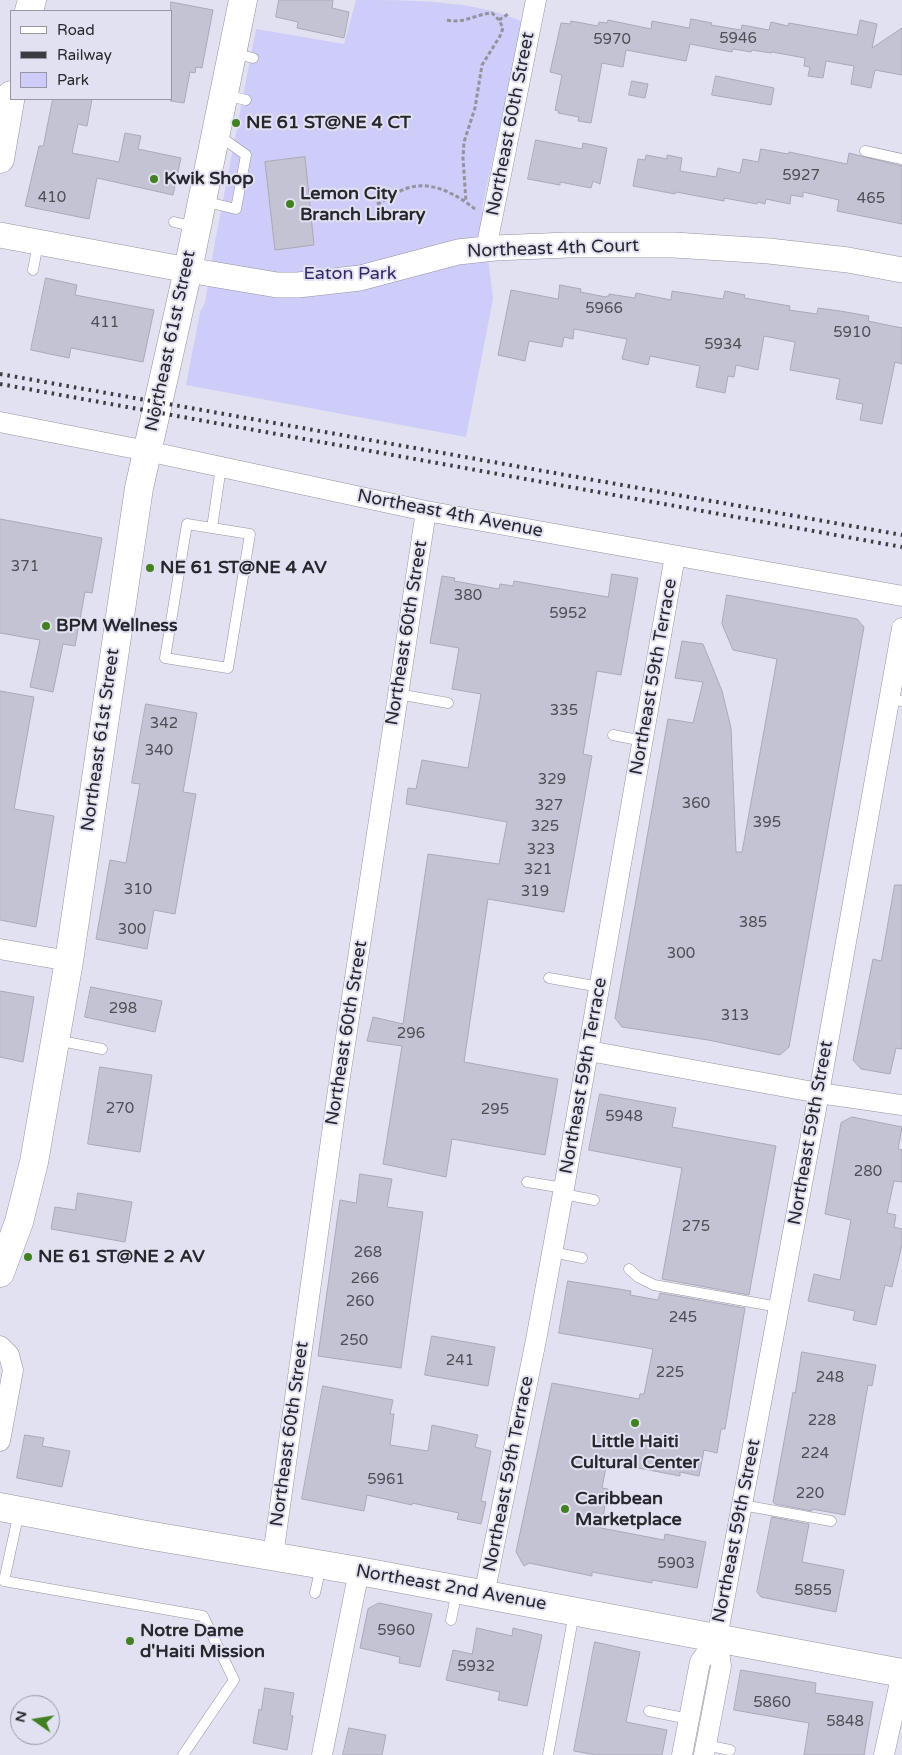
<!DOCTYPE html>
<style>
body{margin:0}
#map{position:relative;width:902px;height:1755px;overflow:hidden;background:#e1e1f1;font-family:"Varela Round",sans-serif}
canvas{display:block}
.legend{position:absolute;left:10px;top:10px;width:162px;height:90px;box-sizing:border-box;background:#e1e1f1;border:1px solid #9797a3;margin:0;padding:6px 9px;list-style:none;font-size:15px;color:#27272d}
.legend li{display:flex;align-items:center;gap:10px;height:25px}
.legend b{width:25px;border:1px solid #9797a3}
.north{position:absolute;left:10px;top:1695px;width:50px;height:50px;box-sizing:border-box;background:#e1e1f1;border:1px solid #9797a3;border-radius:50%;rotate:283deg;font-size:14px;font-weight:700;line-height:20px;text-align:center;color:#27272d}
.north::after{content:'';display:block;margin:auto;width:18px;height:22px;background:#428121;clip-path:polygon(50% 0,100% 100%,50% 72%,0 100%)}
</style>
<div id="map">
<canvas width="902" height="1755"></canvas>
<ul class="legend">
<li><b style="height:6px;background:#fff"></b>Road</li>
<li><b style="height:6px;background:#3b3b42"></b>Railway</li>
<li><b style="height:14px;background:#ceccf8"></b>Park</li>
</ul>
<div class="north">N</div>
</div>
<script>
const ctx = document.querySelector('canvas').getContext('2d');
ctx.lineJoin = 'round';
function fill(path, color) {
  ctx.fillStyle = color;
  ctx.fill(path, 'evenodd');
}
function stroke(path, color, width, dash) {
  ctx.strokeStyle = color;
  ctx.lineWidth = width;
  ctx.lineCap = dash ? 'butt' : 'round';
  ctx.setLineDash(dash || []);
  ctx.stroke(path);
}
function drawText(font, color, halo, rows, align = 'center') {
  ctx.font = font + ' "Varela Round",sans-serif';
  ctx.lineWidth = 4;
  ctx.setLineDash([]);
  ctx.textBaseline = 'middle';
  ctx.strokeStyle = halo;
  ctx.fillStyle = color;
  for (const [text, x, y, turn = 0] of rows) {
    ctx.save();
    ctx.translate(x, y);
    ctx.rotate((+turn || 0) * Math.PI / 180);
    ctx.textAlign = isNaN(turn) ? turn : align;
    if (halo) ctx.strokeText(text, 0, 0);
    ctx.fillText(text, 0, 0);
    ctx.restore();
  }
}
const green = new Path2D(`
 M356 0C410 0 476 0 523 22L482 208 493 299 466 437 186 385 200 312 205 303 215 242 256 29 344 44Z`);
const building = new Path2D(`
 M279 0H333L332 8 349 12 344 38 297 28 298 22 276 17Z
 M171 2 213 10 202 68 196 67 195 73 190 72 184 103 171 101Z
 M691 19 712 23 711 25 741 30 742 25 769 30 771 22 788 26 789 23 857 35 860 20 877 24 872 48 902 28V75L875 70 871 88 851 84 854 66 826 61 823 78 808 76 810 67 804 66 805 58 772 52 771 53 752 50 751 52 733 49 732 52 690 44 686 61 626 50 623 67 602 63 591 123 578 121 579 117 558 113 559 111 555 110 562 75 550 72 561 23 570 24 571 21 598 26 599 22 607 23 608 20 651 29 652 21 689 28Z
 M716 76 774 88 771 105 712 95Z
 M632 81 648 84 645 98 629 95Z
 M53 99H92L87 126 78 124 72 153 119 162 125 133 141 136 138 149 181 158 173 195 97 178 89 219 25 206 39 146H43Z
 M536 140 582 149 583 143 607 148 600 184 593 181 591 188 560 182V185L528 179Z
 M761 149 788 154 789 152 847 164 849 153 902 166V224L837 211 839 200 803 192V197L791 195 790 204 766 199 765 204 758 202 757 204 724 198V201L676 192 675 194 633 186 638 159 645 160 646 155 667 159V155L682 158 680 171 716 177 718 168 740 173 743 159 758 162Z
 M305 157 314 245 275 250 265 162Z
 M46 278 77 285 75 295 154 310 143 362 71 348 69 358 31 350Z
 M560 285 581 289 580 292 606 297 607 296H609V294L635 298 636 293 671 300 672 291 723 299 725 291 745 295 744 298 790 306 789 310 817 314 818 308 840 311 869 316 868 321 902 328V364L895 362 882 424 860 420 863 404 836 399 840 379 790 370 795 342 764 336 758 370 736 365 734 377 728 376 725 393 696 387 700 366 650 356 648 365 622 359 627 339 574 329 573 339 564 337 562 347 529 341 525 361 498 355 511 290 558 299Z
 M0 519 102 538 92 593 85 592 75 646 63 644 53 692 30 687 40 640 0 633Z
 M612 574 638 578 621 675 597 671 583 754 592 756 564 912 488 899 464 1062 558 1079 545 1155 452 1139 446 1177 383 1164 402 1046 367 1041 373 1017 403 1024 428 854 499 864 507 822 406 804 408 788 416 789 422 760 468 768 481 694 452 689 459 648 430 643 442 576 455 578 454 581 499 589 500 584 513 586 514 581 608 597Z
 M727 595 857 619 864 627 789 1047 780 1055 708 1040 622 1027 615 1018 668 719 693 723 703 682 675 678 682 641 703 644 722 691 731 728 736 852H742L777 659 733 650 722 624Z
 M0 691 34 697 14 809 54 816 36 927 0 920Z
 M146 704 197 713 183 792 196 794 175 914 154 910 147 949 96 939 110 860 126 863 140 784 132 783Z
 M895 885H902V1049L896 1048 890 1074 861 1069 853 1060 873 959 881 961Z
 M91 987 162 1001 155 1032 85 1017Z
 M0 991 34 997 23 1062 0 1057Z
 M100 1067 152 1075 140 1152 88 1144Z
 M600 1094 676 1108 672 1127 776 1146 749 1295 662 1279 682 1168 589 1150Z
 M852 1117 902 1127 898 1149 902 1150V1182L894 1181 887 1213 896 1215 894 1227 902 1229V1245L892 1287 885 1285 876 1325 853 1320 855 1311 808 1301 814 1274 840 1280 851 1220 825 1214 841 1123Z
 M360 1174 392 1179 387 1207 423 1212 401 1368 318 1356 340 1200 356 1203Z
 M78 1193 132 1202 125 1242 51 1229 55 1207 75 1210Z
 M568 1281 631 1291 630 1295 658 1300 660 1293 745 1308 725 1429H721L717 1453 704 1450 699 1476 680 1472V1476L607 1462 602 1488 608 1489 601 1528 664 1540 665 1534 706 1542 697 1588 652 1580V1583L592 1572V1576L529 1563 524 1566 516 1552 552 1383 639 1399 640 1394H644L653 1349 559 1333Z
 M432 1336 495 1347 488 1386 425 1375Z
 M802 1352 876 1365 872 1386 868 1385 845 1515 812 1509V1511L775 1504 773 1502 793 1392 795 1393Z
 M323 1386 393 1400 390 1414H394L390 1445 428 1451 432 1425 478 1435 475 1447 491 1451 481 1501 486 1502 481 1524 457 1519 459 1513 412 1503V1505L367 1495 364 1511 302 1499Z
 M25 1435 44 1438 42 1446 70 1451 62 1487 17 1478Z
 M772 1517 809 1524 802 1562 844 1570 836 1612 761 1597 757 1592Z
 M379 1603 432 1614 420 1667 399 1663 400 1657 360 1648 368 1609Z
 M477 1628 512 1636 513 1628 542 1635 527 1706 498 1700 500 1692 446 1680 453 1650 472 1654Z
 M595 1642 640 1652 626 1722 667 1730 662 1755H596L574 1751Z
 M741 1670 816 1683 815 1693 873 1702 864 1755H804L809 1723 734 1710Z
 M265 1688 294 1693 290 1715 293 1716 287 1750 253 1743 259 1709 261 1710Z
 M349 1728 386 1735 382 1755H343Z`);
const path = new Path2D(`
 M447 20C464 24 476 14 492 13L499 20 503 28 500 36 482 65 475 108 464 142 463 158 466 202
 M499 20 508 14
 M377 204C387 200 395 193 405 189 430 179 456 194 475 209`);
const service = new Path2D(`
 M232 53 253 58
 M224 95 246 100
 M865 151 902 159
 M203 201 236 209 246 155 218 135
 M174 222 195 227
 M33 270 38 243
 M212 528 250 534 228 668 165 658 187 524 212 528 221 467
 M398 694 448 703
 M889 699 902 701
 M613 735 643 741
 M549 978 600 987
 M56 1040 102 1049
 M527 1182 564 1188
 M563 1194 594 1200
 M552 1252 582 1258
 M629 1269 638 1277 654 1285 779 1307
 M742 1505 831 1521
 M19 1512 4 1581 203 1616 234 1680 183 1755
 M315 1593 321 1566
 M451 1620 457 1591
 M649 1711 689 1719
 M705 1745 730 1750
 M548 1755 574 1613`);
const minor = new Path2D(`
 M486 249 536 0
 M0 422 147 451 426 511 902 596
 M0 949 69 961
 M589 1051 819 1093 902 1105
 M0 1346 9 1355 13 1370 0 1441
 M273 1556 338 1090 426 511
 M484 1595 536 1340 564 1188 675 556
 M322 1755 359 1571
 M682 1755 700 1662 717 1638
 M704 1755 721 1666 717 1638 819 1093 902 628
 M884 1755 902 1673`);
const tertiary = new Path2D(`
 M0 235 188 270 277 285H298L360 278 458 252 495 248 568 245H674L769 251 848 260 902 270`);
const secondary = new Path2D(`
 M29 11 32 0
 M0 159 11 95
 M0 1273 19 1222 34 1162 69 961 139 488 188 270 243 0
 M0 1507 141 1534 359 1571 902 1673`);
const rail = new Path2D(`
 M0 374 902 535
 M0 384 902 547`);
const markers = [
 [236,123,5,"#428121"],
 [154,179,5,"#428121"],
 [290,204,5,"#428121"],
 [150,568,5,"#428121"],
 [46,626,5,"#428121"],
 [28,1257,5,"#428121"],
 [635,1423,5,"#428121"],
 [565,1509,5,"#428121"],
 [130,1641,5,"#428121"]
];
const numberNames = [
 ["5946",738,39],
 ["5970",612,40],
 ["5927",801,176],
 ["410",52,198],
 ["465",871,199],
 ["5966",604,309],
 ["411",105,323],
 ["5910",852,333],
 ["5934",723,345],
 ["371",25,567],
 ["380",468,596],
 ["5952",568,614],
 ["335",564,711],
 ["342",164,724],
 ["340",159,751],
 ["329",552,780],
 ["360",696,804],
 ["327",549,806],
 ["395",767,823],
 ["325",545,827],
 ["323",541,850],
 ["321",538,870],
 ["310",138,890],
 ["319",535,892],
 ["385",753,923],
 ["300",132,930],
 ["300",681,954],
 ["298",123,1009],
 ["313",735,1016],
 ["296",411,1034],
 ["270",120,1109],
 ["295",495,1110],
 ["5948",624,1117],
 ["280",868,1172],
 ["275",696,1227],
 ["268",368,1253],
 ["266",365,1279],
 ["260",360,1302],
 ["245",683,1318],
 ["250",354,1341],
 ["241",460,1361],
 ["225",670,1373],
 ["248",830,1378],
 ["228",822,1421],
 ["224",815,1454],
 ["5961",386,1480],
 ["220",810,1494],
 ["5903",676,1564],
 ["5855",813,1591],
 ["5960",396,1631],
 ["5932",476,1667],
 ["5860",772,1703],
 ["5848",845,1722]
];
const poiNames = [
 ["NE 61 ST@NE 4 CT",246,123],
 ["Kwik Shop",164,179],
 ["Lemon City",300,194],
 ["Branch Library",300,215],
 ["NE 61 ST@NE 4 AV",160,568],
 ["BPM Wellness",56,626],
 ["NE 61 ST@NE 2 AV",38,1257],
 ["Little Haiti",635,1442,"center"],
 ["Cultural Center",635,1463,"center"],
 ["Caribbean",575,1499],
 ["Marketplace",575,1520],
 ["Notre Dame",140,1631],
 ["d'Haiti Mission",140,1652]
];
const streetNames = [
 ["Northeast 60th Street",511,124,-79],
 ["Northeast 4th Court",553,249,-2],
 ["Northeast 61st Street",171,341,-78],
 ["Northeast 4th Avenue",450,514,11],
 ["Northeast 60th Street",407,633,-81],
 ["Northeast 59th Terrace",654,677,-80],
 ["Northeast 61st Street",101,740,-82],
 ["Northeast 60th Street",347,1033,-81],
 ["Northeast 59th Terrace",584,1076,-80],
 ["Northeast 59th Street",811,1133,-80],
 ["Northeast 60th Street",290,1434,-82],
 ["Northeast 59th Terrace",509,1474,-79],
 ["Northeast 59th Street",737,1531,-79],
 ["Northeast 2nd Avenue",451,1588,10]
];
const parkNames = [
 ["Eaton Park",350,274]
];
fill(green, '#ceccf8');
fill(building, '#c4c3d3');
stroke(building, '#a9a9b8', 1);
stroke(service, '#9493a3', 11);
stroke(minor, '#9493a3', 21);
stroke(tertiary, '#9493a3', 26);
stroke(secondary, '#9493a3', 29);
stroke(path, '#93939e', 3, [4, 2.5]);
stroke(service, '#fff', 10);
stroke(minor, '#fff', 20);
stroke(tertiary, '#fff', 25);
stroke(secondary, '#fff', 28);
stroke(rail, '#3b3b42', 4, [2.5, 5]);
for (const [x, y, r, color] of markers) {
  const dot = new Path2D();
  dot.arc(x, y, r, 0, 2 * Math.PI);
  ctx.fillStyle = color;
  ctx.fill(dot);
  stroke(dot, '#e1e1f1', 2);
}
drawText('15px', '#4e4e56', null, numberNames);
drawText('bold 18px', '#27272d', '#e1e1f1', poiNames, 'left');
drawText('18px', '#27272d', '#e1e1f1', streetNames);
drawText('18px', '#332867', '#e1e1f1', parkNames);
</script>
